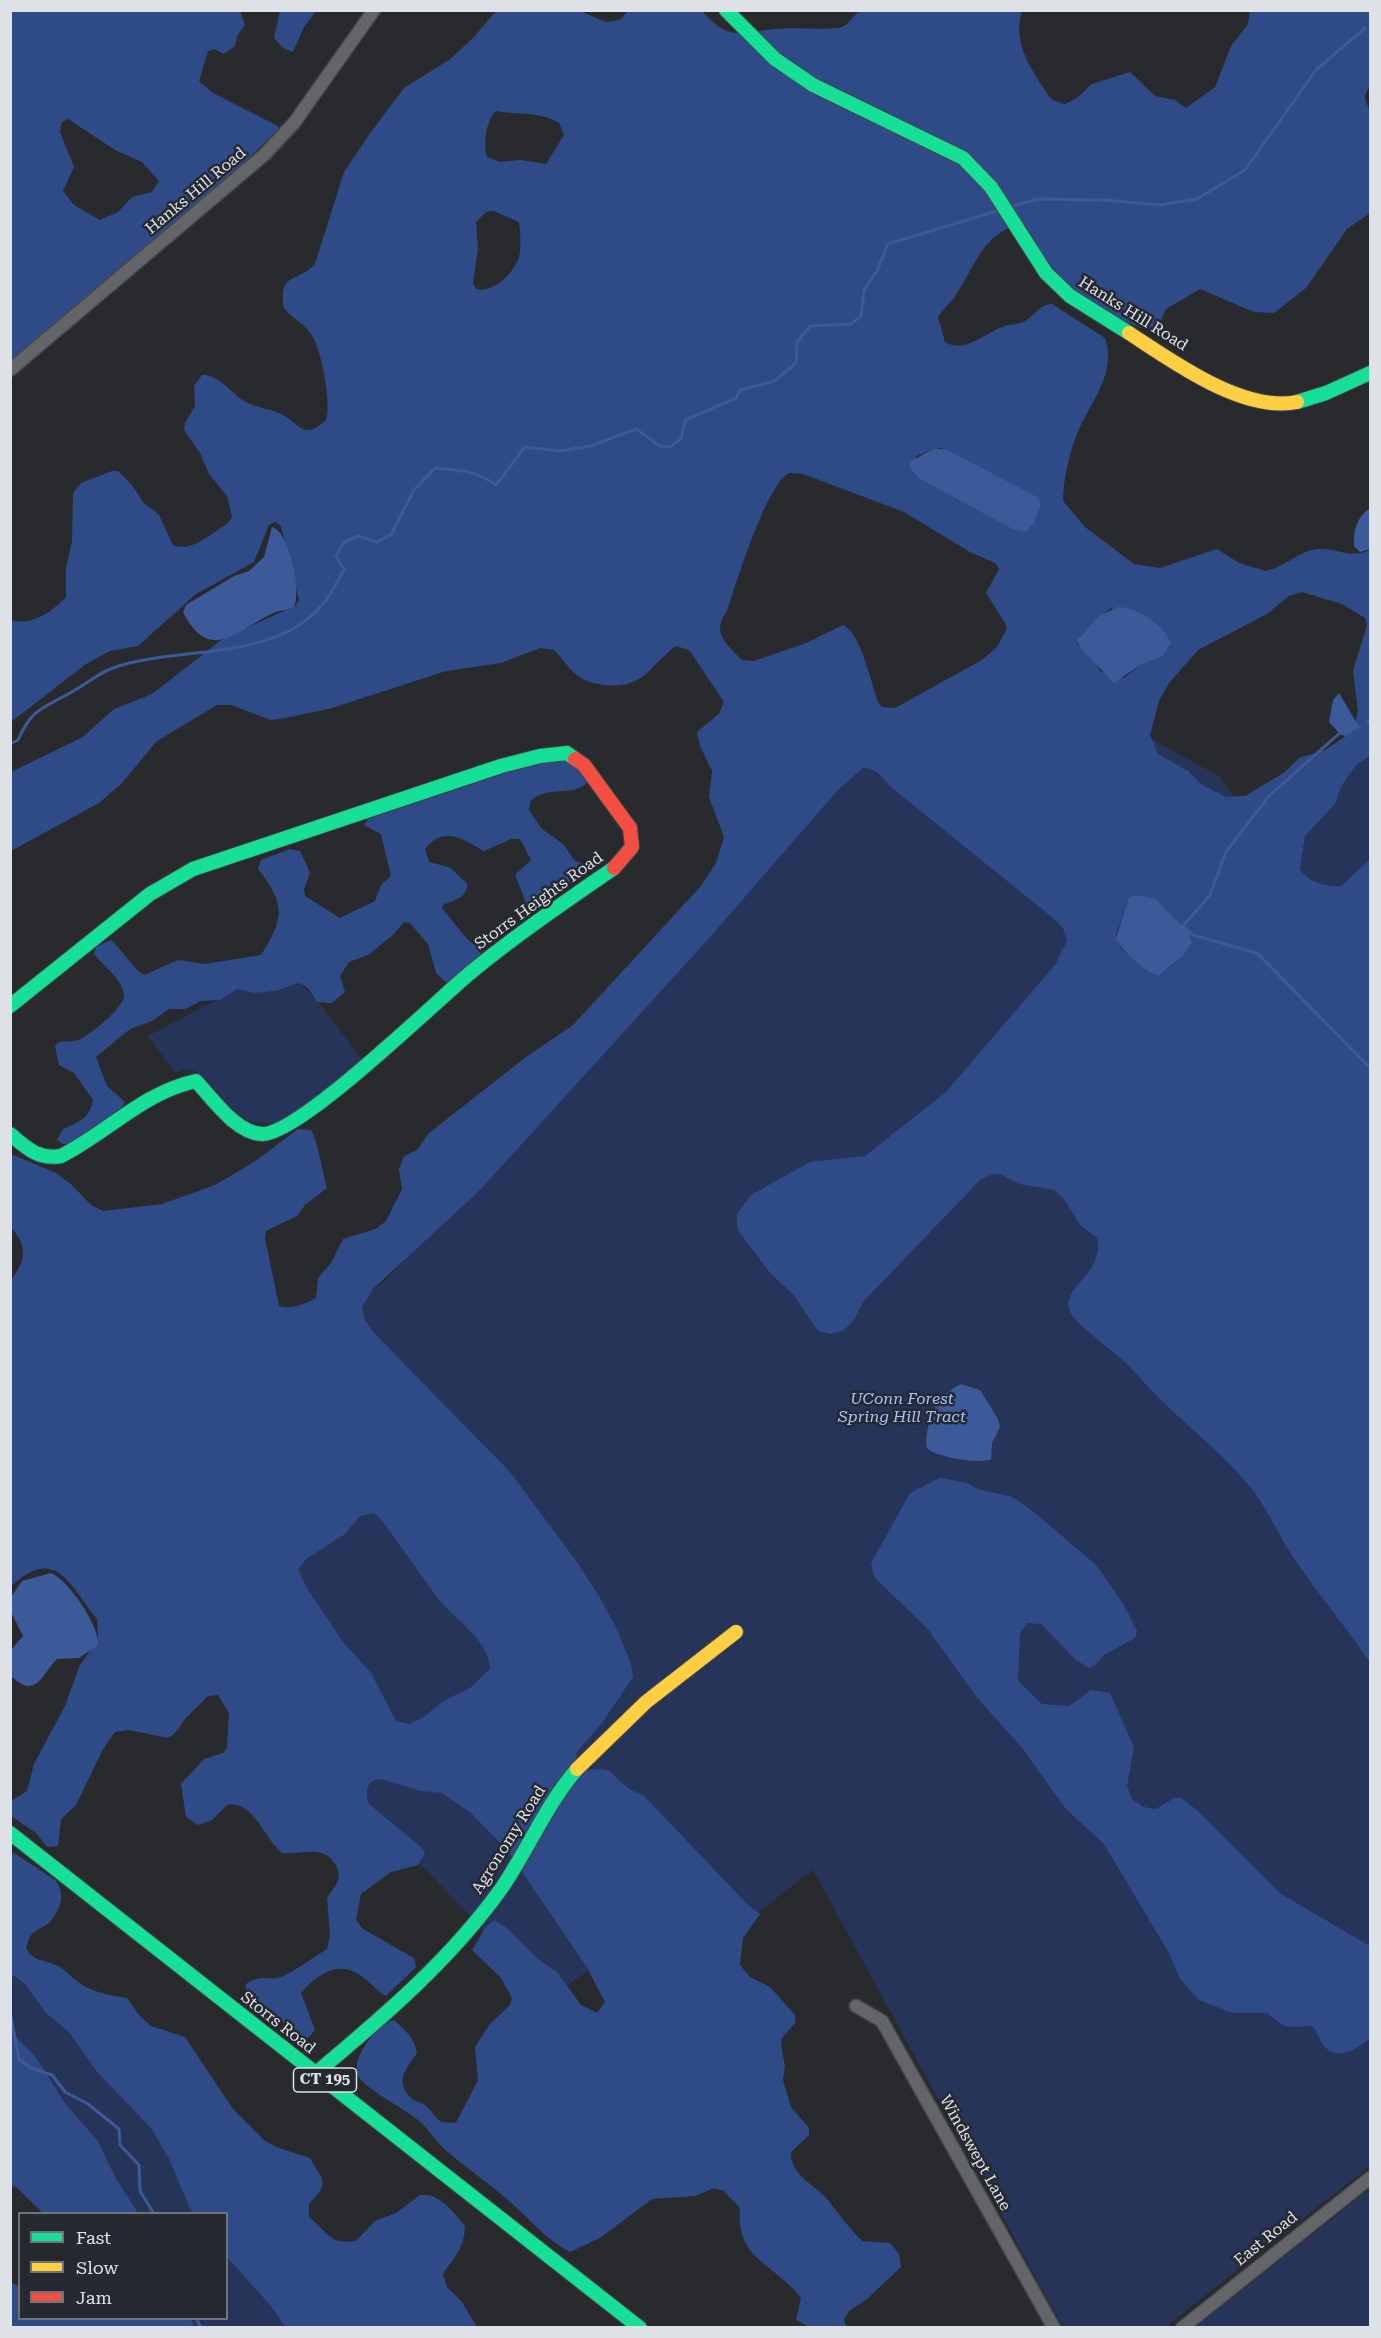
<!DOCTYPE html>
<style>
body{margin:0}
#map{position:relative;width:1381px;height:2338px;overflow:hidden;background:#282a2e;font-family:"Roboto Serif",serif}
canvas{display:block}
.frame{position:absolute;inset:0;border:12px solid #dee1e5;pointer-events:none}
.legend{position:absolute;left:18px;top:2212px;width:210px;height:108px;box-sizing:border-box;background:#262930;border:2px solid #707378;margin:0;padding:8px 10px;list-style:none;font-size:18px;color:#dee1e5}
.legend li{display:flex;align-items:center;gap:12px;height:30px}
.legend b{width:30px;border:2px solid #707378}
</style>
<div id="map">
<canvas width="1381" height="2338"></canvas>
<div class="frame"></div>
<ul class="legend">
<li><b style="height:8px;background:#16e098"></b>Fast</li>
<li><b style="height:8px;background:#ffcf43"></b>Slow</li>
<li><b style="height:8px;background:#f24e42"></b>Jam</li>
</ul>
</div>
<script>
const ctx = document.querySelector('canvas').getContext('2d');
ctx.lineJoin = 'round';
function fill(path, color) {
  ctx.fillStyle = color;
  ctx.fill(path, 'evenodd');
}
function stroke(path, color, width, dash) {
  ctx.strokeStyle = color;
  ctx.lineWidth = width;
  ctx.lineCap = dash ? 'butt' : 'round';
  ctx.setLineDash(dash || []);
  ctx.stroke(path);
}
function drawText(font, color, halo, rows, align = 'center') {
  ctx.font = font + ' "Roboto Serif",serif';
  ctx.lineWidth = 5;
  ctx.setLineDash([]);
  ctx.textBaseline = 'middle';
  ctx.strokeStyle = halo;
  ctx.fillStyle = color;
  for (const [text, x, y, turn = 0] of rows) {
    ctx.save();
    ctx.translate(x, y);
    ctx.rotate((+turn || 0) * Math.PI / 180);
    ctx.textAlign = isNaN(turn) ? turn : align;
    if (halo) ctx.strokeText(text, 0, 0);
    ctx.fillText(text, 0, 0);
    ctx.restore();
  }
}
const green = new Path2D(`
 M1029 672 1219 776 1249 817 1370 1075V2166L1165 2327H1063L813 1870 747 1921 715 1883 553 1995 480 1930 482 1928 354 1797 163 1446 386 1280 799 826 899 733Z
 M1370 756V859L1341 885C1326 887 1308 882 1300 869L1305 836 1335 804 1342 785 1356 765Z
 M300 983 319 1003 362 1059C336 1080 306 1116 272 1123 224 1132 210 1052 175 1073L148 1036 237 989 255 993 276 991Z
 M11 1974 25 1984 48 2014 69 2032 97 2072 151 2128 169 2159 198 2173 258 2253 241 2272 271 2306 285 2327 194 2328 192 2324 153 2319 226 2318V2214L118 2213 111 2167 98 2141 65 2103 35 2056 11 2032Z
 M1370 2189V2327H1195Z`);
const forest = new Path2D(`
 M11 11H240L245 25 237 36 235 46 224 54 214 49 208 51 199 81 213 93 278 126 279 129 237 169 11 362ZM68 119 115 150 142 162 159 181 152 192 132 197 118 212 100 220 74 205 63 191 74 167 60 132 62 122Z
 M280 11H316L304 27 293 52 283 48 274 38Z
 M496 11H580L606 22 620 20 628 11H702C728 41 739 33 774 29 795 27 818 30 839 28L846 25 859 11H1022C1011 44 1034 74 1052 100L1065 104 1077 98 1092 84 1130 72 1155 96 1175 100 1186 108 1215 87 1231 46 1248 24 1250 11H1370V87C1362 95 1365 101 1370 110V213L1347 229 1306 288 1274 313 1254 312 1200 289 1166 309 1158 328C1139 338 1067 288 1052 272 1045 265 1038 255 1033 246 1028 237 1028 228 1020 222 979 240 978 261 956 295 951 303 943 308 938 317L945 342C964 354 984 334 1002 327 1009 324 1018 325 1025 321 1036 315 1038 305 1052 304L1105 338C1117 371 1092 401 1079 429 1070 450 1063 479 1063 501L1085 527 1134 564 1160 568 1217 549 1239 563 1266 571C1285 567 1300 550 1319 549 1338 548 1349 559 1370 550V756L1356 765 1342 785 1335 804 1305 836 1300 869C1308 882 1326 887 1341 886L1370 859V1663C1348 1629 1321 1598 1298 1564 1279 1538 1268 1508 1247 1483 1212 1442 1168 1412 1134 1371 1121 1355 1071 1323 1069 1309 1064 1284 1105 1274 1097 1238L1080 1225 1065 1200 1054 1190 1019 1184 1000 1174H993L980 1180 863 1302 854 1320 844 1330 831 1334 818 1331 793 1294 771 1274 740 1233 737 1227V1214L751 1195 810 1162 865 1156 946 1092 1055 965 1067 941 1063 928 1053 918 892 788 877 772 864 767 837 791 710 937 479 1191 373 1289 362 1307 365 1320 373 1332 510 1472 577 1562 600 1598 616 1627 631 1664 633 1677 602 1723 576 1753 578 1763 587 1770C616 1767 608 1772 626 1786 631 1791 638 1793 644 1796L748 1905 760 1914 743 1938 740 1965 750 1977 770 1987 795 2015V2023L782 2038 781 2045 785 2066 783 2080 791 2107 809 2128V2135L791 2152C789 2174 816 2186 828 2200 839 2214 849 2228 862 2241L890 2243 899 2254 901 2267 866 2300 850 2310 844 2319 846 2327H809L796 2320 801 2298C775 2263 735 2260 740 2208L724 2191 714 2188 695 2196 652 2199 600 2238 570 2252C550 2242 533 2223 517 2208 496 2188 471 2172 449 2153 437 2144 430 2130 418 2120 404 2108 360 2087 357 2073 353 2056 377 2024 394 2020 404 2029 415 2038 417 2053 407 2068 393 2081 412 2099 416 2102 421 2102 425 2105 432 2110 434 2118 442 2122L456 2123 478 2080 475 2047 490 2024 510 2005 512 1998 501 1978 472 1950 486 1927 494 1920 506 1927 538 1959 557 1972 581 2005 597 2013 605 2002 586 1966 508 1851 472 1814 442 1793 421 1791 381 1779C367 1779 364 1792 369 1804L422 1848 425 1853 418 1865 391 1872 361 1894 356 1920 363 1929 414 1958 416 1967 386 1996C377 1991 372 1984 364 1978 341 1959 319 1972 301 1993L315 2030 306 2040C293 2035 286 2025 276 2015 266 2005 248 2000 245 1985 262 1972 271 1983 285 1975 300 1968 313 1957 327 1949L330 1935 327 1898C335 1886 344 1878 335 1864 323 1844 301 1855 282 1853 263 1837 254 1800 227 1805L212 1820 198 1825 186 1817 181 1784 204 1759 223 1753 227 1748 229 1713 218 1695 208 1696C201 1704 194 1709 187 1717 180 1724 178 1733 168 1738L129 1730 115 1732 103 1749 76 1805 61 1819 58 1846 47 1847 36 1833 11 1816V1801L27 1791 34 1764 65 1706 79 1667 98 1639 97 1619C69 1584 56 1545 11 1586L10 1281C25 1263 29 1246 11 1228V1154L56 1173 72 1185 91 1205 103 1211 162 1204 215 1185 254 1162 298 1129 311 1130C317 1139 323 1174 327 1188L305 1205 297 1216 266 1231 265 1238 279 1306C291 1310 305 1304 316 1298L318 1278 331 1263 343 1239 376 1229 386 1221 402 1189 399 1169 404 1156 417 1150 429 1133 526 1057 573 1025 701 886 716 863 724 837 709 797 712 771 700 746 697 732 719 714 724 702 689 650 676 646C663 655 654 668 642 677 624 691 587 687 572 671 566 664 561 657 554 650L540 648 501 663 446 671 332 708 285 718 271 720 231 705H217L157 741 121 784 99 803 11 851V772L83 737 114 709 152 694 224 638 295 606 299 600 281 526 275 522 269 525 254 562 196 594 138 646 110 651 86 664 11 722V620C32 626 52 612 66 597V568L72 541 73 493 81 483 112 471H118L132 485 143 502 159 515 173 545C192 553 212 533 228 523L232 517 227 496 209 474 200 453 184 430 185 423 195 406 194 386 202 375C219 373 233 396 248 403 258 408 270 409 279 413 300 422 302 442 326 420 332 405 321 347 311 334 304 323 291 318 284 308 278 271 297 284 315 264L344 172 371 132 404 88 449 60 474 37ZM496 111C517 115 541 111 559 123L564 135 546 164 520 160 500 162 487 157C483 145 486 120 496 111ZM494 211 519 222C520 232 521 242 520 252 518 270 494 294 476 289L473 283 478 249 476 222 486 212ZM934 448H941L1038 497 1025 532 1012 529 949 493 915 457ZM789 473 803 474 904 512 970 552 995 563 999 569 986 593 1005 623 1007 629 997 647 982 660 895 708 882 707 878 702C871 683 861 633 843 625L806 643 754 661 742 660C726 644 711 632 727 611 736 584 766 485 789 473ZM1302 592 1342 604 1365 618 1367 625 1353 671 1358 712 1353 731 1325 750 1299 758 1285 772 1245 796 1226 797 1202 785 1188 771 1158 754 1150 735 1159 701 1169 683 1198 650 1267 614 1289 596ZM1111 608 1162 657 1140 665 1124 678 1101 672 1092 658 1077 643 1081 635ZM1128 899H1156L1188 932 1183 956 1168 969 1142 967 1121 948 1116 935ZM374 1513 379 1517C399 1543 417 1570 436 1596 452 1618 489 1638 490 1669L470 1688 445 1700 422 1718 409 1724 396 1721 371 1673 343 1642 308 1590 298 1570 306 1559 345 1534 360 1516Z
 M558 759 571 762 587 781 586 784C569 797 553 785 531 800L529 810 541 828 564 845 574 860 584 865 588 873 552 893 546 902 531 909C524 904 525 899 522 892 512 868 514 878 531 860L520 839H511L484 851C463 839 444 825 425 849L429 862 449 867 467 883C468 898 454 900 443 905L442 908 467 939 481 950V954L448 984 436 973 428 944 410 923 404 922 393 935 368 955 349 962 340 976 345 992 332 1003 317 1002 308 988 299 983 276 991 255 993 237 989 220 1000 201 1001 185 1009H169L152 1021 130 1029 96 1057 107 1086 125 1102 121 1108 69 1145 63 1144 57 1140 63 1129C78 1123 91 1117 93 1100L74 1073 59 1065 55 1046 59 1042C65 1041 73 1042 78 1040 89 1036 125 1007 124 995 122 978 104 967 94 954L96 947 111 940C122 949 134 970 144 975L178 960 205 964 261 955C284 919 286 904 258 869L261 860 290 849 300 851 310 873 304 889 305 896 340 918 375 901 381 885 391 876 381 834 364 825 368 819 540 761Z
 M940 1478 967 1483 978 1489 1012 1497 1029 1508 1096 1565 1124 1605 1137 1631 1135 1638 1104 1655 1095 1665 1089 1668 1076 1660 1041 1624 1027 1623 1020 1634 1018 1681 1042 1704 1069 1706 1091 1690 1110 1693 1134 1747 1127 1786 1132 1799 1143 1807 1156 1809 1174 1798H1181L1197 1810 1281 1894 1370 1946V2038C1360 2047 1338 2062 1325 2047 1320 2041 1318 2033 1312 2026L1291 2027 1284 2026 1267 2013H1232L1199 2000 1180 1979 1169 1953 1104 1844 1065 1808 1023 1749 975 1695 927 1628 874 1577 871 1563 910 1493Z
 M14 1853 55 1880C67 1894 60 1911 49 1923 44 1927 37 1929 32 1934 29 1937 28 1943 26 1947 32 1962 43 1959 56 1965 67 1970 75 1982 86 1987 98 1993 113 1996 127 1998L139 2015 151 2026 185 2037 233 2109 264 2140 276 2147 310 2158C324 2183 330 2182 309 2204V2217C328 2232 329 2245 356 2241L375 2221 396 2213 420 2195C439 2192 454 2213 465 2226 465 2247 453 2259 443 2274L447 2287 462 2302 477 2327H285L271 2306 227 2257 226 2214 192 2213 169 2159 151 2128 97 2072 69 2032 47 2014 25 1984 11 1974 10 1854Z
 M11 2032 35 2056 65 2103 98 2141 115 2177 138 2213H43L16 2187 11 2186Z
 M11 2283 19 2286 20 2318 191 2319 194 2327H11Z`);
const water = new Path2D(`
 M934 448 947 450 1038 497 1041 504 1034 523 1025 532 1012 529 919 478 910 468V462Z
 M1370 508V549L1360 552 1354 546C1353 530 1357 517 1370 508Z
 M272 527C289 531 302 591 294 607 288 610 283 610 276 612 239 627 211 667 183 612L186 605 234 576 249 571 264 557Z
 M1118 607C1138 608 1163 624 1171 643L1162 657 1140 665 1114 683 1081 649 1077 640 1099 616Z
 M1339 693 1359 727 1346 736 1341 735 1329 722 1333 700Z
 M1134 895 1156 899 1188 932 1192 942 1183 956 1159 975C1146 974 1122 950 1116 939L1128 899Z
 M961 1384 980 1390 998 1419 1000 1427 992 1443 991 1459C979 1465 933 1456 927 1448 924 1435 932 1408 941 1398 946 1393 955 1387 961 1384Z
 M51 1573C68 1580 100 1626 98 1645L79 1658 57 1659C42 1673 37 1701 11 1676V1650L23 1636 12 1614 11 1597 22 1581Z`);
const stream = new Path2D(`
 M1013 206 1037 199 1104 200 1160 205 1197 199 1245 170 1316 70 1365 28
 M1368 722 1370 721
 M10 744 18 740C32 709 41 709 70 693 84 686 98 673 113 668 178 645 274 663 323 604 332 594 338 580 344 569L336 556 344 542 358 536 377 542 391 535 414 490 435 468C458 470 477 471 496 485L525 447 559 451 591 446 636 429 660 446 670 447 681 439 685 420 736 398 740 390 774 381 796 363 797 342 810 326 851 324 861 316 864 290 877 271 888 244 997 211
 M1182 927 1210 895 1226 852 1269 796 1342 731
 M1184 927 1193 935 1257 953 1370 1068
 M10 2012 19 2059 31 2068 52 2075 65 2092 88 2104 119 2129 120 2145 139 2165 140 2191 154 2214
 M196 2318 201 2328`);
const street = new Path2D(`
 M10 370 264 155 294 123 374 10
 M856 2006 882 2021 1054 2328
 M1182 2328 1370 2178`);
const fast = new Path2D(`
 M726 10 775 59 813 85 963 158 991 187 1046 273 1070 296 1129 333
 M1297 402 1326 393 1370 373
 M10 1006 150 894 193 869 501 766 540 756 567 753 575 759
 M10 1134C27 1148 38 1160 61 1156 108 1132 144 1092 196 1081 213 1099 236 1133 262 1134 299 1135 435 1002 470 973 516 935 565 902 614 868
 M10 1833 640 2328
 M316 2073C383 2017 450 1960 501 1889 528 1850 545 1806 577 1769`);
const slow = new Path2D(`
 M1129 333C1172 361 1243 413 1297 402
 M577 1769 646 1702 736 1632`);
const jam = new Path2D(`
 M575 759 584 765 630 828 632 847 614 868`);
const shields = [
 [325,2080,63]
];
const shieldNames = [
 ["CT 195",325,2080]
];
const streetNames = [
 ["Hanks Hill Road",196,191,-40],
 ["Hanks Hill Road",1133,314,32],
 ["Storrs Heights Road",539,901,-36],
 ["Agronomy Road",509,1840,-58],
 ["Storrs Road",278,2023,38],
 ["Windswept Lane",975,2153,61],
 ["East Road",1266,2239,-39]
];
const parkNames = [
 ["UConn Forest",902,1399],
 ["Spring Hill Tract",902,1417]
];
fill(green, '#253458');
fill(forest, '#2f4b87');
fill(water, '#3c599a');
stroke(stream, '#3c599a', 3);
stroke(street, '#47484b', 15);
stroke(fast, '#47484b', 16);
stroke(slow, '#47484b', 16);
stroke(jam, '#47484b', 16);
stroke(street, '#646568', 12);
stroke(fast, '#16e098', 14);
stroke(slow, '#ffcf43', 14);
stroke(jam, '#f24e42', 14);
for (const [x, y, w] of shields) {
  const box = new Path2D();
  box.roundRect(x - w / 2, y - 12, w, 24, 4.5);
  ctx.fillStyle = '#262930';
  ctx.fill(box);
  stroke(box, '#dee1e5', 1.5);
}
drawText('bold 15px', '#dee1e5', null, shieldNames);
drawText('16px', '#dee1e5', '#262930', streetNames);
drawText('italic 16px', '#a5c2fe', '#262930', parkNames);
</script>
